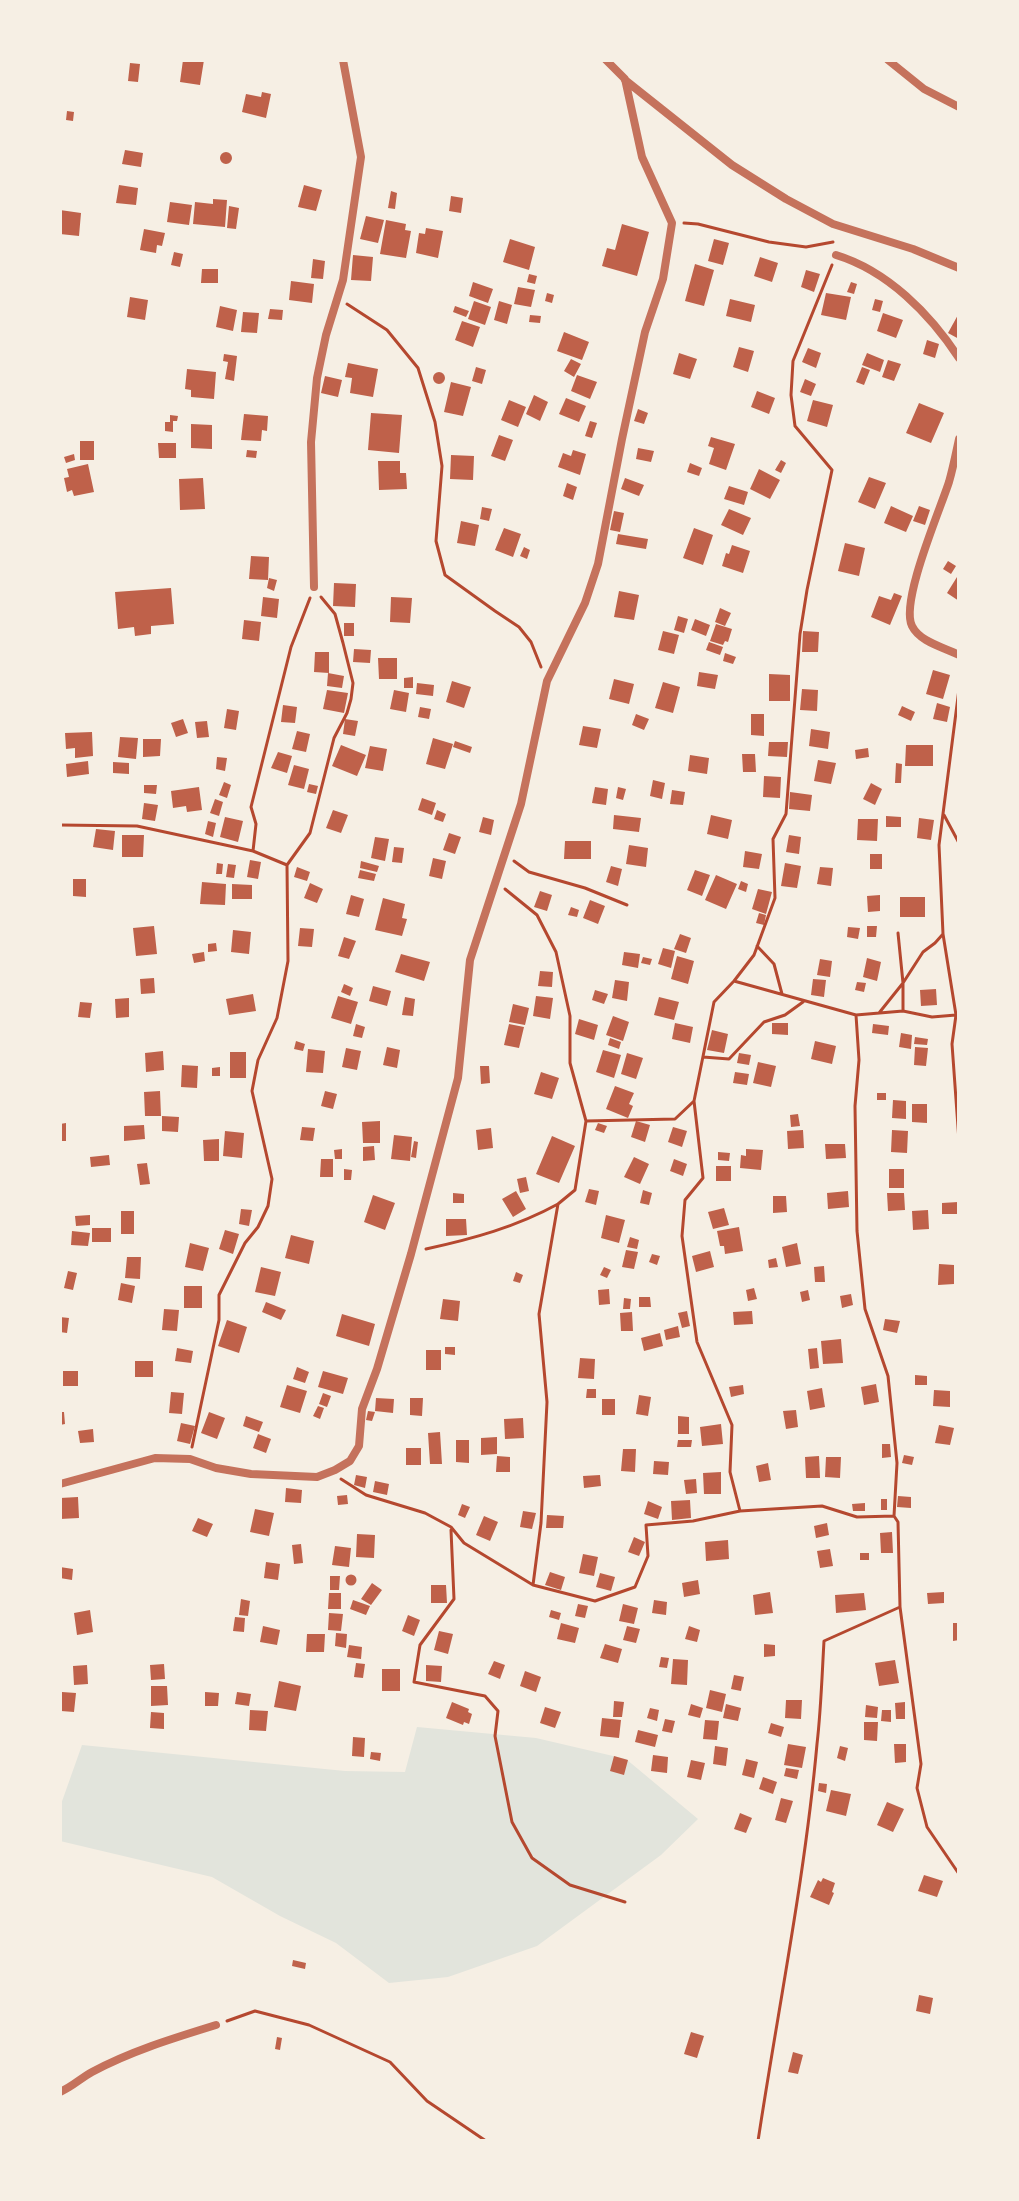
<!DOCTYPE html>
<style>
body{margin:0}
#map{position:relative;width:1019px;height:2201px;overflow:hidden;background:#f6efe4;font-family:"Roboto Condensed",sans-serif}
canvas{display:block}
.frame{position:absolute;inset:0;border:62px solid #f6efe4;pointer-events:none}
</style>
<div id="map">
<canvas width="1019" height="2201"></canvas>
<div class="frame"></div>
</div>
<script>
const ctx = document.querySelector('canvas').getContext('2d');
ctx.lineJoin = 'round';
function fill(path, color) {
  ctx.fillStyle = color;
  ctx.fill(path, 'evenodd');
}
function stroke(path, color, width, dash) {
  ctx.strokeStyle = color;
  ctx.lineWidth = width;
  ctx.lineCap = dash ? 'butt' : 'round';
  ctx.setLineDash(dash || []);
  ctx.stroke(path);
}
const green = new Path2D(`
 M417 1727 536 1738 626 1759 698 1819 661 1855 537 1946 448 1977 389 1983 336 1943 280 1916 212 1877 60 1841V1807L82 1745 345 1771 405 1772Z`);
const building = new Path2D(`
 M183 60H204L200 85 180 82Z
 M130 63 140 64 138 82 128 81Z
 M262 92 271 94 266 118 242 112 246 94 261 97Z
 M67 111 74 112 73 121 66 120Z
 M125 150 143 153 141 167 122 164Z
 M220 158a6 6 0 1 1 12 0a6 6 0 1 1-12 0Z
 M119 185 138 188 136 205 116 203Z
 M304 185 322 190 316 211 298 207Z
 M391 191 397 193 395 209 388 208Z
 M451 196 463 198 461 213 449 211Z
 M213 199 227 200 225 227 193 224 195 202 213 204Z
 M170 202 192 205 189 225 167 222Z
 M229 206 239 208 236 229 227 228Z
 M60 210 81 213 79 236 60 234Z
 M366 216 384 220 378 243 360 239Z
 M386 220 406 224 405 230 411 231 406 258 380 254Z
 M622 224 649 232 637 276 602 266 607 248 615 250Z
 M426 228 443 231 438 258 416 253 419 233 425 234Z
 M144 229 165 233 162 246 157 245 156 253 140 250Z
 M510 239 535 247 529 270 503 262Z
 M714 239 729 243 723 265 708 261Z
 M174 252 183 254 180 267 171 265Z
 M353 255 373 257 371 281 351 280Z
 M760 257 778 263 772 282 754 276Z
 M313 259 325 261 323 279 311 278Z
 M695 264 714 270 704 306 685 301Z
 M202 269H218V283H201Z
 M806 270 820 274 814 292 801 287Z
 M529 274 537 276 535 284 527 282Z
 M291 281 314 284 312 303 289 300Z
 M473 282 493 289 488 303 469 296Z
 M851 282 857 284 854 294 847 292Z
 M518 287 535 290 531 307 514 304Z
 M547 293 554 295 552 303 545 301Z
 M826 293 851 297 846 320 821 315Z
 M130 297 148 300 145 320 127 317Z
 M730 299 755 305 751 322 726 316Z
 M875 299 883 301 880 312 872 310Z
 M474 301 491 307 485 325 468 319Z
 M499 301 512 305 507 324 494 320Z
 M220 306 237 310 233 331 216 327Z
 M455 306 469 311 466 317 453 312Z
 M270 309 283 310 282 320 268 319Z
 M243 312 259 313 257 333 241 332Z
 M883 313 903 320 896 338 877 331Z
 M959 313V339L948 333Z
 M530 315 541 316 540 323 529 322Z
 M462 321 480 327 473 347 455 340Z
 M564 332 589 342 582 360 557 351Z
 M927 340 939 344 935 358 923 354Z
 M739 347 754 351 748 372 733 367Z
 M808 348 821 353 816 368 802 362Z
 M679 353 697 359 690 379 673 374Z
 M867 353 884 360 880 372 862 365Z
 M224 354 237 356 234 381 225 379 228 362 223 361Z
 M571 359 581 364 574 377 564 371Z
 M888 360 901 364 894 381 882 377Z
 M348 363 378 369 373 397 350 393 352 378 345 377Z
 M476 367 486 370 482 384 472 381Z
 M862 367 870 370 864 385 856 382Z
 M187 369 216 372 214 399 191 397V390L185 389Z
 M433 378a6 6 0 1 1 12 0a6 6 0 1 1-12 0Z
 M577 375 597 382 590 399 571 391Z
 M325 376 342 380 338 397 321 393Z
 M805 379 816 384 811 396 800 392Z
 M451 382 471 387 463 416 444 412Z
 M757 391 775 398 769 414 751 407Z
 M534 395 548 402 540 421 526 414Z
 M566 398 586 406 579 422 559 414Z
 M509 400 526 407 518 427 501 420Z
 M813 400 833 405 827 427 807 421Z
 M919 403 944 413 931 443 906 433Z
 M638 409 648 413 644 424 634 421Z
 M371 413 402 415 399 453 368 450Z
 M244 414 268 416 267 431 262 430 261 441 241 440Z
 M170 415 178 416 177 421H173V432L165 431V422H170Z
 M590 421 597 423 592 438 585 436Z
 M191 424 212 425V449L191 448Z
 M499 435 513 440 505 461 491 456Z
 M711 437 735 444 726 470 709 464 714 448 708 446Z
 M80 441H94V460H80Z
 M158 443H176V458H159Z
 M638 448 654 451 651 462 636 459Z
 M247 450 257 451 256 458 246 457Z
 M573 450 586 454 580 475 558 467 563 453 571 456Z
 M74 454 75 460 66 463 64 457Z
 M451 455 474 456 473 480 450 479Z
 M781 460 786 463 781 473 775 470Z
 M378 461H400V473H406L407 489 379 490Z
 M690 463 702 468 699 476 687 472Z
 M88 464 94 492 74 496 72 490 67 492 64 478 69 477 67 469Z
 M759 469 780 480 770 499 750 489Z
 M869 477 886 483 875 509 858 502Z
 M203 478 205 509 180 510 179 479Z
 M625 478 644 485 639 496 621 489Z
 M567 483 577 487 573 500 563 496Z
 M729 486 748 492 744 505 724 499Z
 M891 506 913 516 906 532 884 523Z
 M919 506 930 510 925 525 913 521Z
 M482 507 492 509 489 521 480 519Z
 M729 509 751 518 743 535 721 525Z
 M614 511 624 513 620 532 610 530Z
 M461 521 479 525 475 546 457 543Z
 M504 528 521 534 513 557 495 550Z
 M694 528 713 535 703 565 683 558Z
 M618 534 648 539 646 549 616 544Z
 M845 543 865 548 859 576 838 571Z
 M732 545 750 551 743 573 722 566 726 553 729 554Z
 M524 547 530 550 527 559 520 556Z
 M251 556 269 557 268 580 249 579Z
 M948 561 956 566 951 574 943 569Z
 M957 577 959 578V601L947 593Z
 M269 578 277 580 274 591 267 588Z
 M334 583 356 584 355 607 333 606Z
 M171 588 174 624 151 626V634L135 636 134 627 118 629 115 592Z
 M619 591 639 595 634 620 614 617Z
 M894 593 902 596 890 625 871 617 879 596 891 600Z
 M263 597 279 599 277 618 261 616Z
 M391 597 412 598 410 623 390 622Z
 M720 608 731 613 725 626 715 622Z
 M678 616 688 619 684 633 674 630Z
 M695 619 710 625 706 636 691 630Z
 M244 620 261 622 259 641 242 639Z
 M344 623H354V636H344Z
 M716 624 732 629 728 642 725 641 723 645 710 641Z
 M663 631 679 635 674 654 658 650Z
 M803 631 819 632 818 652H802Z
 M709 642 723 647 720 655 706 650Z
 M354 649 371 650 370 663 353 662Z
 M315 652H329V673L314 672Z
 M725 653 736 657 733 664 723 661Z
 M378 658H397V679H379Z
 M933 670 950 675 943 699 926 694Z
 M699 672 718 675 715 689 697 686Z
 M328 673 344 676 342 688 327 686Z
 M769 674 790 675V701H769Z
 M413 677V688H404V678Z
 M614 679 634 684 629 704 609 699Z
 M452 681 471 687 464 708 446 702Z
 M663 682 680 687 673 713 655 708Z
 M417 683 434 685 433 696 416 694Z
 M802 689 818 690 817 711 800 710Z
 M327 690 348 693 344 713 323 709Z
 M394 690 409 693 406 712 390 709Z
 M937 703 950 707 947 722 933 719Z
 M283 705 297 707 295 723 281 722Z
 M902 706 915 712 911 721 898 715Z
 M420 707 431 709 429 719 418 717Z
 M227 709 239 711 236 730 224 728Z
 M636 714 649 719 644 730 632 725Z
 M751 714H764V736L751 735Z
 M183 719 188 733 176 737 171 723Z
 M345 719 358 721 355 736 343 734Z
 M207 721 209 737 197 738 195 722Z
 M583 726 601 729 597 748 579 745Z
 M811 729 830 732 828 749 809 746Z
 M297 731 310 734 306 752 292 749Z
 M92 732 93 756 75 758V748L66 749 65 733Z
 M120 737 138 738 136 759 118 757Z
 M433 738 453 744 445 769 426 764Z
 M143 739H161L160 756 143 757Z
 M455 741 472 747 470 753 453 747Z
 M769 742H788L787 757 768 756Z
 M341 745 366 755 357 776 332 766Z
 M906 745H933V766H905Z
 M370 746 387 749 383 771 365 768Z
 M868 748 869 757 856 759 855 750Z
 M278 752 292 756 287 773 271 768Z
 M742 754H755L756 772H743Z
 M690 755 709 758 707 774 688 771Z
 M217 757 227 758 225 771 216 769Z
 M818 760 836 763 831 784 814 781Z
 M88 761 89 774 67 777 66 764Z
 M113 762 129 763V774L113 773Z
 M896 763 902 764 901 783H895Z
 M294 765 309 769 304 789 288 785Z
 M764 776 781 777 780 798 763 797Z
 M653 780 665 783 662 799 650 796Z
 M224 782 231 785 227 798 219 795Z
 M871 783 882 789 875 805 863 799Z
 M309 784 318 786 316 794 307 792Z
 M144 785H157L156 794 144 793Z
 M199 787 202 810 187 812 186 806 173 808 171 791Z
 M595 787 608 789 606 805 592 803Z
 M618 787 626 789 623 800 616 798Z
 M672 790 685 792 683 805 670 804Z
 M790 792 812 795 810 811 789 809Z
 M422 798 436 803 432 815 418 810Z
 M215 799 223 802 219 816 210 813Z
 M144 803 158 805 155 821 142 819Z
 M333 810 348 815 341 833 326 828Z
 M437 810 446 814 443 822 434 819Z
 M614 815 641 818 639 832 613 829Z
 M711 815 732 820 728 839 707 834Z
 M886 816 901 817V827H886Z
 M225 817 243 821 238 842 220 837Z
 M483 817 494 820 491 835 479 832Z
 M919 818 934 820 931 840 917 838Z
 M858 819H878L877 841 857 840Z
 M208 821 216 823 213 837 205 834Z
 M96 829 115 831 113 850 93 847Z
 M449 833 461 837 455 854 443 850Z
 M122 835H144L143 857H122Z
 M789 835 801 837 799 854 786 852Z
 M375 837 389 839 385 861 371 858Z
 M565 841H591V859H564Z
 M629 845 648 848 646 867 626 864Z
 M394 847 404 848 402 863 392 862Z
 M745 851 762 854 759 869 743 867Z
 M870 854H882V869H870Z
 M433 858 446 861 442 879 429 876Z
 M250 860 261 862 258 879 247 877Z
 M361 861 379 866 377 872 360 868Z
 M217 863 223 864 222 874H216Z
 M785 863 801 866 797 888 781 886Z
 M228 864 236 865 234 878 226 877Z
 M611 866 622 869 618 886 606 882Z
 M297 867 310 872 307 881 294 877Z
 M820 867 833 868 831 886 817 884Z
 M360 870 376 874 374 881 358 878Z
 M695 870 710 875 702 896 687 890Z
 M716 875 737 884 726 909 705 900Z
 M73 879H86V897L73 896Z
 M741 881 748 884 746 892 738 889Z
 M202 882 226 884 225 905 200 904Z
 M310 883 323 889 317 903 304 898Z
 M232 884 252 885V899H232Z
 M758 889 772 892 766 914 752 909Z
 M540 891 552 895 547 911 534 907Z
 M351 895 364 899 359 917 346 914Z
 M880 895V911L868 912 867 896Z
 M900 897H925V917H900Z
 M383 898 405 904 402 918 407 919 402 936 375 930Z
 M590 900 605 906 598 924 583 918Z
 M571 907 579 910 577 917 568 915Z
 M759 913 766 915 764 925 756 923Z
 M154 926 157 954 136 956 133 928Z
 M867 926H877L876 937H867Z
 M848 927 860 928 858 939 847 937Z
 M300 928 314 929 312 947 298 946Z
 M233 930 251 932 249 954 231 952Z
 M680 934 691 938 686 953 674 949Z
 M344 937 356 941 349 959 338 956Z
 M216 943 217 951 208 952V944Z
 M663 948 675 951 671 968 658 964Z
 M204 952 205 961 194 963 192 954Z
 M624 952 640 954 638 968 622 965Z
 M401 954 430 962 424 981 395 972Z
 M677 956 694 961 688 984 671 979Z
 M643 957 652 959 650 965 641 963Z
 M867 958 881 962 877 981 863 977Z
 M820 959 832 961 830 977 817 975Z
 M540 971 553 972 552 987 538 986Z
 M154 978 155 993 141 994 140 979Z
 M813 979 826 980 824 997 811 995Z
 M615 980 629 982 627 1001 612 998Z
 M857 982 866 983 864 992 855 990Z
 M344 984 353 988 350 996 341 992Z
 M373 986 391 991 387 1006 369 1001Z
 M936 989 937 1005 921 1006 920 990Z
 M595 990 608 994 604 1004 592 1000Z
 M253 994 256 1011 229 1015 226 999Z
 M338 996 358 1002 351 1024 331 1018Z
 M536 996 553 998 550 1019 533 1016Z
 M405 997 415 999 413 1016 402 1015Z
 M659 997 679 1002 674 1020 654 1015Z
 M129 998V1017L116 1018 115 999Z
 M80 1002 92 1003 90 1018 78 1017Z
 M513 1004 529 1008 525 1025 509 1022Z
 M613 1016 629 1022 623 1041 606 1035Z
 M579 1019 598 1025 594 1040 575 1034Z
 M675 1023 693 1027 690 1043 672 1039Z
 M772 1023H788V1035L772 1034Z
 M356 1024 365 1027 362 1038 353 1036Z
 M509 1024 524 1027 519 1048 504 1045Z
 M873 1024 889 1026 888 1035 872 1033Z
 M712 1030 728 1034 724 1053 707 1050Z
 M901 1033 912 1035 911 1049 899 1047Z
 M915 1037 928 1039 927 1045 914 1044Z
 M610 1038 621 1042 619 1049 608 1045Z
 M296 1041 305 1044 303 1051 294 1049Z
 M815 1041 836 1046 832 1064 811 1059Z
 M387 1047 400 1050 397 1068 383 1065Z
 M915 1047 928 1048 926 1066 914 1065Z
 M346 1048 361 1051 357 1070 342 1067Z
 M308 1049 325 1051 323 1073 306 1072Z
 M603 1050 621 1055 614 1078 596 1072Z
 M163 1051 164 1070 146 1072 145 1053Z
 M230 1052H246V1078H230Z
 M627 1053 643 1058 636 1079 621 1074Z
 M739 1053 751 1055 749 1065 737 1063Z
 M758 1062 776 1066 771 1087 753 1083Z
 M182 1065 198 1066 197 1088 181 1087Z
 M480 1066H489L490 1083 481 1084Z
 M220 1067V1076H212V1068Z
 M541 1072 559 1078 552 1099 534 1094Z
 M735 1072 749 1074 747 1085 733 1083Z
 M615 1086 634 1093 629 1104 633 1106 628 1118 606 1109Z
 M160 1091 161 1116H145L144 1092Z
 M325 1091 337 1094 333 1109 321 1106Z
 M877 1093H886V1100H877Z
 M893 1100 906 1101V1119L892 1118Z
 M912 1104H927V1123L912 1122Z
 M798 1114 800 1126 791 1127 790 1115Z
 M162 1116 179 1117 178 1132 162 1131Z
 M380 1121V1143H363L362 1122Z
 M636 1121 650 1125 645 1142 631 1137Z
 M66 1123V1141H60V1124Z
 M598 1123 607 1126 604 1133 595 1130Z
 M144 1125 145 1139 124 1141V1126Z
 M302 1127 315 1128 313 1141 300 1140Z
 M673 1127 687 1131 682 1147 668 1142Z
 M491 1128 493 1148 478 1150 476 1130Z
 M803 1130 804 1148 788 1149 787 1131Z
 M892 1130 908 1131 907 1153 891 1152Z
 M225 1131 244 1133 242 1158 223 1156Z
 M394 1135 412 1137 410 1161 391 1159Z
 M552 1136 575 1146 559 1183 536 1174Z
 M219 1139V1161H204L203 1140Z
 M414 1141 418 1142 416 1158 411 1157Z
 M825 1144H845L846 1158 826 1159Z
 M374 1146 375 1160 363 1161V1147Z
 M342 1149V1159H335L334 1150Z
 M746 1149 763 1150 761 1170 740 1168 741 1155 746 1156Z
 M718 1152 730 1153 729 1161 718 1160Z
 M109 1155 110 1165 91 1167 90 1157Z
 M634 1157 649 1164 640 1184 624 1177Z
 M321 1159H333V1177H320Z
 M674 1159 687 1164 683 1176 670 1171Z
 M147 1163 150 1184 140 1185 137 1164Z
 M716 1166H731V1181H716Z
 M344 1169 352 1170 351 1180H344Z
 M889 1169H904V1188H889Z
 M526 1177 529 1191 520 1193 517 1179Z
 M589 1189 599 1191 596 1205 585 1202Z
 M643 1190 652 1193 649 1205 640 1203Z
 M516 1191 526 1209 513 1217 502 1199Z
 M848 1191 849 1207 828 1209 827 1193Z
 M453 1193 464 1194V1203H453Z
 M887 1193H904L905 1210 888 1211Z
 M373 1195 395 1203 385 1230 364 1222Z
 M773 1196H786L787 1212 773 1213Z
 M958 1202 959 1214H942V1203Z
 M724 1208 729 1225 713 1229 708 1212Z
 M241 1209 252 1210 249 1226 239 1224Z
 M928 1210 929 1229 913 1230 912 1211Z
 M121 1211H134V1234H121Z
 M90 1215V1225L76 1226 75 1216Z
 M606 1215 625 1220 619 1243 601 1238Z
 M446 1219H466L467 1235 446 1236Z
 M739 1227 743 1251 725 1254 724 1246H720L717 1231Z
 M92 1228H111V1242H92Z
 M225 1230 239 1234 233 1254 219 1249Z
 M72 1231 90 1233 88 1246 71 1245Z
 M291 1235 314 1241 309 1264 285 1258Z
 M630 1237 639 1240 637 1249 627 1247Z
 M190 1243 209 1248 203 1271 185 1267Z
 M797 1243 801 1264 786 1267 782 1247Z
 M626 1250 638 1252 634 1269 622 1267Z
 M710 1251 714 1267 696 1272 692 1256Z
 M652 1254 660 1256 657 1265 649 1262Z
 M127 1257H141L140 1279 125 1278Z
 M776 1258 778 1267 769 1268 768 1260Z
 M939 1264 954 1265V1284L938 1285Z
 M824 1266 825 1282H815L814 1267Z
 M261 1267 281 1272 275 1296 255 1292Z
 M604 1267 611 1270 607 1278 600 1275Z
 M68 1271 77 1273 73 1290 64 1288Z
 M516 1272 523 1275 520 1283 513 1281Z
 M121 1283 135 1286 132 1303 118 1300Z
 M184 1286H202V1308H184Z
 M754 1288 757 1299 748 1301 746 1290Z
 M609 1289 610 1304 599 1305 598 1290Z
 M808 1290 810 1300 802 1302 800 1292Z
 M851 1294 853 1305 842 1308 840 1296Z
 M639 1297H650L651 1307H639Z
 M624 1298 631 1299 630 1309H623Z
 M443 1299 460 1301 458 1321 440 1319Z
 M266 1302 286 1310 281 1320 262 1312Z
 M164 1309 179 1310 177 1331 162 1330Z
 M687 1311 690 1326 682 1328 678 1313Z
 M752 1311 753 1324 734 1325 733 1312Z
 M632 1312 633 1331H621L620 1313Z
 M342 1314 375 1324 369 1346 336 1336Z
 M60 1317 69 1318 67 1333 60 1332Z
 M885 1319 900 1321 897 1333 883 1330Z
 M227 1320 247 1327 239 1353 218 1346Z
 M678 1326 680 1337 666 1340 664 1330Z
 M660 1333 663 1346 644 1351 641 1338Z
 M841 1339 843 1363 823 1364 821 1341Z
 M445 1347H455V1355L445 1354Z
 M177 1348 193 1351 191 1363 175 1361Z
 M817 1348 819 1368 810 1369 808 1349Z
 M426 1350H441V1370H426Z
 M580 1358 595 1359 594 1379 578 1378Z
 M135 1361H153V1377H135Z
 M297 1367 309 1372 305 1383 293 1379Z
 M63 1371H78V1386H63Z
 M323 1371 348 1378 343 1394 318 1387Z
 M915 1375 927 1376V1385H915Z
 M876 1384 879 1402 864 1405 861 1387Z
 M287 1385 307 1391 300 1413 280 1407Z
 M743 1385 744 1394 731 1397 729 1387Z
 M822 1388 825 1407 810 1410 807 1391Z
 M587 1389H596V1398H586Z
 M934 1390 950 1391V1407L933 1406Z
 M171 1392 184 1393 182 1414 169 1413Z
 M323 1393 331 1396 327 1407 319 1404Z
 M639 1395 651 1397 648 1416 636 1414Z
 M376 1398 394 1399 393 1413 375 1411Z
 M410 1398H423L422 1416 410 1415Z
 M602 1399H615V1415H602Z
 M318 1406 324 1408 320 1419 313 1416Z
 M796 1410 798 1427 786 1429 783 1411Z
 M368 1411 375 1412 372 1421 366 1420Z
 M60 1412H64L65 1424 60 1425Z
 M209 1412 225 1418 217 1439 201 1433Z
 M246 1416 263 1422 259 1432 243 1426Z
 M678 1416 689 1417V1434H678Z
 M523 1418 524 1438 505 1439 504 1419Z
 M181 1423 195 1426 190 1444 177 1441Z
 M721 1424 723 1444 702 1446 700 1427Z
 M939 1425 954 1428 950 1445 935 1443Z
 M93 1429 94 1442 80 1443 78 1431Z
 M440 1432 442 1464H430L428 1433Z
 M258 1434 271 1439 266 1453 253 1448Z
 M497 1437V1454L481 1455V1438Z
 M456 1440H469V1463L456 1462Z
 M678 1440H692L691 1447H677Z
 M882 1444H890L891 1457 882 1458Z
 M406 1448H421V1465H406Z
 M623 1449H636L635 1472 621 1471Z
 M904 1455 914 1457 912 1465 902 1463Z
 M497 1456 510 1457V1472H496Z
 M819 1456 820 1478H806L805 1457Z
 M826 1457H841L840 1478 825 1477Z
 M654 1461 669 1462 668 1475 653 1474Z
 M768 1463 771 1480 759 1482 756 1466Z
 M721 1472V1494H704L703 1473Z
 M356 1475 367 1477 365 1488 354 1485Z
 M600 1475 601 1486 584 1488 583 1476Z
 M696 1479 697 1493 686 1494 684 1480Z
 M375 1481 389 1484 387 1495 373 1492Z
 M286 1488 302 1490 301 1503 285 1502Z
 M347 1495 348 1504 338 1505 337 1496Z
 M898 1496 911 1497V1508L897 1507Z
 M78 1497 79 1518 60 1519V1498Z
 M881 1499H887V1510H881Z
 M690 1500 691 1518 672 1520 671 1501Z
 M648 1501 662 1507 658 1519 644 1514Z
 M865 1503V1511H853L852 1504Z
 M462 1504 470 1507 465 1518 458 1515Z
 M255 1509 274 1513 269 1536 250 1532Z
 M523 1511 536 1513 532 1529 520 1527Z
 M547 1515 564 1516 563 1528H546Z
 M484 1516 498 1522 490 1541 476 1535Z
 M198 1518 213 1524 207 1537 192 1531Z
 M827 1523 829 1535 816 1538 814 1526Z
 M892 1532 893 1553H881L880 1533Z
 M357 1534 375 1535 374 1558 356 1557Z
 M634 1537 645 1542 639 1556 628 1552Z
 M728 1540 729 1559 706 1561 705 1542Z
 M301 1544 303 1563 294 1564 292 1545Z
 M335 1546 351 1548 349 1567 332 1565Z
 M830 1549 833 1566 820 1568 817 1551Z
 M860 1553H869V1560H860Z
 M583 1554 598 1557 594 1576 579 1573Z
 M266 1562 280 1564 278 1580 264 1578Z
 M60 1567 73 1569 72 1580 60 1578Z
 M550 1572 565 1577 561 1590 545 1585Z
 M600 1573 615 1577 611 1591 596 1587Z
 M345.5 1580a5.5 5.5 0 1 1 11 0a5.5 5.5 0 1 1-11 0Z
 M330 1576H340L339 1590H330Z
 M698 1580 700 1594 684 1597 682 1583Z
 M372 1583 382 1590 371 1605 361 1599Z
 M431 1585H446L447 1603H431Z
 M770 1592 773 1613 755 1615 753 1595Z
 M944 1592V1603L928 1604 927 1593Z
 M329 1593H341V1609H328Z
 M864 1593 866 1610 836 1613 835 1595Z
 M241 1599 250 1601 248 1616 239 1615Z
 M353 1600 370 1606 366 1615 350 1609Z
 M654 1600 667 1602 666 1615 652 1613Z
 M578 1604 588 1606 585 1618 575 1616Z
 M623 1604 638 1608 634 1624 619 1621Z
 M90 1610 93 1632 77 1635 74 1613Z
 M551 1610 561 1613 559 1620 549 1617Z
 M329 1613 343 1614 341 1631 328 1630Z
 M408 1615 420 1620 414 1636 402 1631Z
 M235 1617 245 1618 244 1632 233 1631Z
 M561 1623 579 1628 575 1643 557 1639Z
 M953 1623H959V1640L953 1641Z
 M263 1626 280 1630 277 1645 260 1642Z
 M627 1626 640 1629 636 1643 623 1640Z
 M689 1626 700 1630 697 1642 685 1639Z
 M439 1631 453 1634 448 1654 434 1650Z
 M336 1633 347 1634 346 1648 335 1646Z
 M307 1634H325L324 1652H306Z
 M605 1644 622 1649 618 1663 600 1658Z
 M764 1644 775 1645V1656L764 1657Z
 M349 1645 362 1647 361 1659 347 1657Z
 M661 1657 669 1658 667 1668 659 1667Z
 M673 1659 688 1660 687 1685 671 1684Z
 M895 1660 899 1683 879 1686 875 1663Z
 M494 1661 505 1665 500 1679 488 1674Z
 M356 1663 365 1664 363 1678 354 1677Z
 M164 1664 165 1679 151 1680 150 1665Z
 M87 1665 88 1684 74 1685 73 1666Z
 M426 1665 442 1666 441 1682 426 1681Z
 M382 1669H400V1691H382Z
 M525 1671 541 1677 536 1692 520 1686Z
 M734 1675 744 1677 741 1691 731 1689Z
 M279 1681 301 1686 296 1711 274 1707Z
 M151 1686H167L168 1705 151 1706Z
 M710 1690 726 1694 722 1712 706 1708Z
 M62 1692 76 1693 74 1712 61 1711Z
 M205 1692 219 1693 218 1706H205Z
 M237 1692 251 1694 249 1706 235 1704Z
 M786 1700H802L801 1719 785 1718Z
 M614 1701 624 1702 622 1717H613Z
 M452 1702 469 1709 468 1712 472 1714 469 1724 464 1722 463 1725 446 1718Z
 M905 1702V1719H896L895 1703Z
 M691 1704 703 1708 700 1718 688 1715Z
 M726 1704 741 1708 738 1721 723 1718Z
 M866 1705 878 1707 877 1718 865 1717Z
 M545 1707 561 1712 555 1728 540 1723Z
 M650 1708 659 1710 657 1721 647 1718Z
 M250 1710 268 1711 266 1731 249 1730Z
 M882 1710H891V1722L881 1721Z
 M151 1712 164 1713V1729L150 1728Z
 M602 1718 621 1720 619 1738 600 1736Z
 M665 1719 675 1721 672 1733 662 1731Z
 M705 1720 719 1721 717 1740 703 1739Z
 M864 1722H878L877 1741 864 1740Z
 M771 1723 784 1727 781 1737 768 1733Z
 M638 1730 658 1735 655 1747 635 1742Z
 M353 1737 365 1738 364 1757 352 1756Z
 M788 1744 806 1747 802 1768 784 1765Z
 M894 1744H906V1762L895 1763Z
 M715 1746 728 1748 726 1766 713 1764Z
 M840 1746 848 1748 845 1761 837 1758Z
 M371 1752 381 1753 380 1761 370 1759Z
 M653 1755 668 1757 667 1773 651 1771Z
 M614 1756 628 1760 624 1775 610 1771Z
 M746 1759 758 1762 754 1778 742 1775Z
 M691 1760 705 1763 701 1780 687 1777Z
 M786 1768 799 1770 797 1779 784 1776Z
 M763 1777 777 1782 773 1794 759 1789Z
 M819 1783 827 1784 826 1793 818 1791Z
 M831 1790 851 1794 846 1816 826 1811Z
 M781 1798 793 1801 786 1823 775 1820Z
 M887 1802 904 1809 893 1832 877 1825Z
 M740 1813 752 1818 746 1833 734 1829Z
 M924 1875 943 1881 937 1897 918 1891Z
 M823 1878 835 1883 832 1892 834 1893 829 1905 810 1897 818 1880 821 1882Z
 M293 1960 306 1963 305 1969 292 1966Z
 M919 1995 933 1998 930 2014 916 2011Z
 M691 2032 704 2036 697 2058 684 2054Z
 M277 2037 282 2038 280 2050 275 2049Z
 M793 2052 803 2055 798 2074 788 2072Z`);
const path = new Path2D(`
 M684 223 698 224 769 242 806 247 833 242
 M347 304 387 330 418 368 435 422 442 466 436 541 445 575 495 611 519 627 531 642 541 667
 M959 689 939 845 943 934 956 1015 952 1044 959 1141
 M944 815 959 843
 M60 825 137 826 253 851 287 865
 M253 851 256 824 251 807 291 647 310 598
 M514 861 529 872 585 888 627 905
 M505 889 537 915 556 952 570 1016V1063L586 1121
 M757 946 774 964 782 994
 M734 981 856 1015 903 1011 932 1017 956 1015
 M903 1011V983L923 952 935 943 943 934
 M879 1013 903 983 898 933
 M856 1015 859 1060 855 1106 857 1231 865 1309 888 1376 897 1463 894 1516 898 1522 900 1607 921 1764 917 1788 927 1827 959 1874
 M703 1057 729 1059 764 1022 785 1015 803 1002
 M694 1101 703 1178 685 1200 682 1236 697 1342 732 1425 730 1472 740 1511
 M426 1249C472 1239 516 1227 558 1204
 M192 1447 219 1320V1295L245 1243 258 1227 268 1206 272 1179 252 1091 258 1060 277 1018 288 961 287 865 310 833 334 738 347 713 351 699 353 683 343 643 335 614 321 597
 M341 1479 366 1495 425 1513 451 1527 464 1543 533 1585 595 1601 635 1587 648 1556 646 1525 693 1521 740 1511 822 1506 857 1517 894 1516
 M451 1530 454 1599 420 1645 414 1682 485 1696 498 1711 495 1736 512 1822 532 1858 570 1885 625 1902
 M533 1585 541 1523 547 1402 539 1314 558 1204 575 1190 586 1121 675 1119 694 1101 714 1002 734 981 754 955 775 898 773 839 786 814 800 634 807 590 832 470 795 426 791 395 793 361 832 265
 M227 2021 255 2011 309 2025 390 2062 427 2101 486 2141
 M758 2141C778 2009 805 1877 817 1744 821 1710 822 1675 824 1641L900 1607`);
const minor = new Path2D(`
 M888 60 924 89 959 107
 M625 80 732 165 786 199 833 224 913 249 959 268
 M836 255C888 271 930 314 959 358
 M959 439C956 453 953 468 949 482 940 510 900 602 912 626 920 642 943 647 959 655
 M314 587 311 442 317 378 326 335 343 280 361 157 343 60
 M60 1484 155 1458 190 1459 216 1468 251 1474 317 1477 335 1470 350 1461 359 1446 362 1409 377 1369 411 1254 458 1078 470 960 521 804 547 681 585 603 598 564 622 439 645 332 663 279 672 223 642 157 625 79 606 60
 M60 2092C72 2087 81 2078 92 2072 131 2051 174 2038 216 2025`);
fill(green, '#e2e4dc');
fill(building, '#bf614a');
stroke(path, '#b5482f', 3);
stroke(minor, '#c5725c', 8);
</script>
